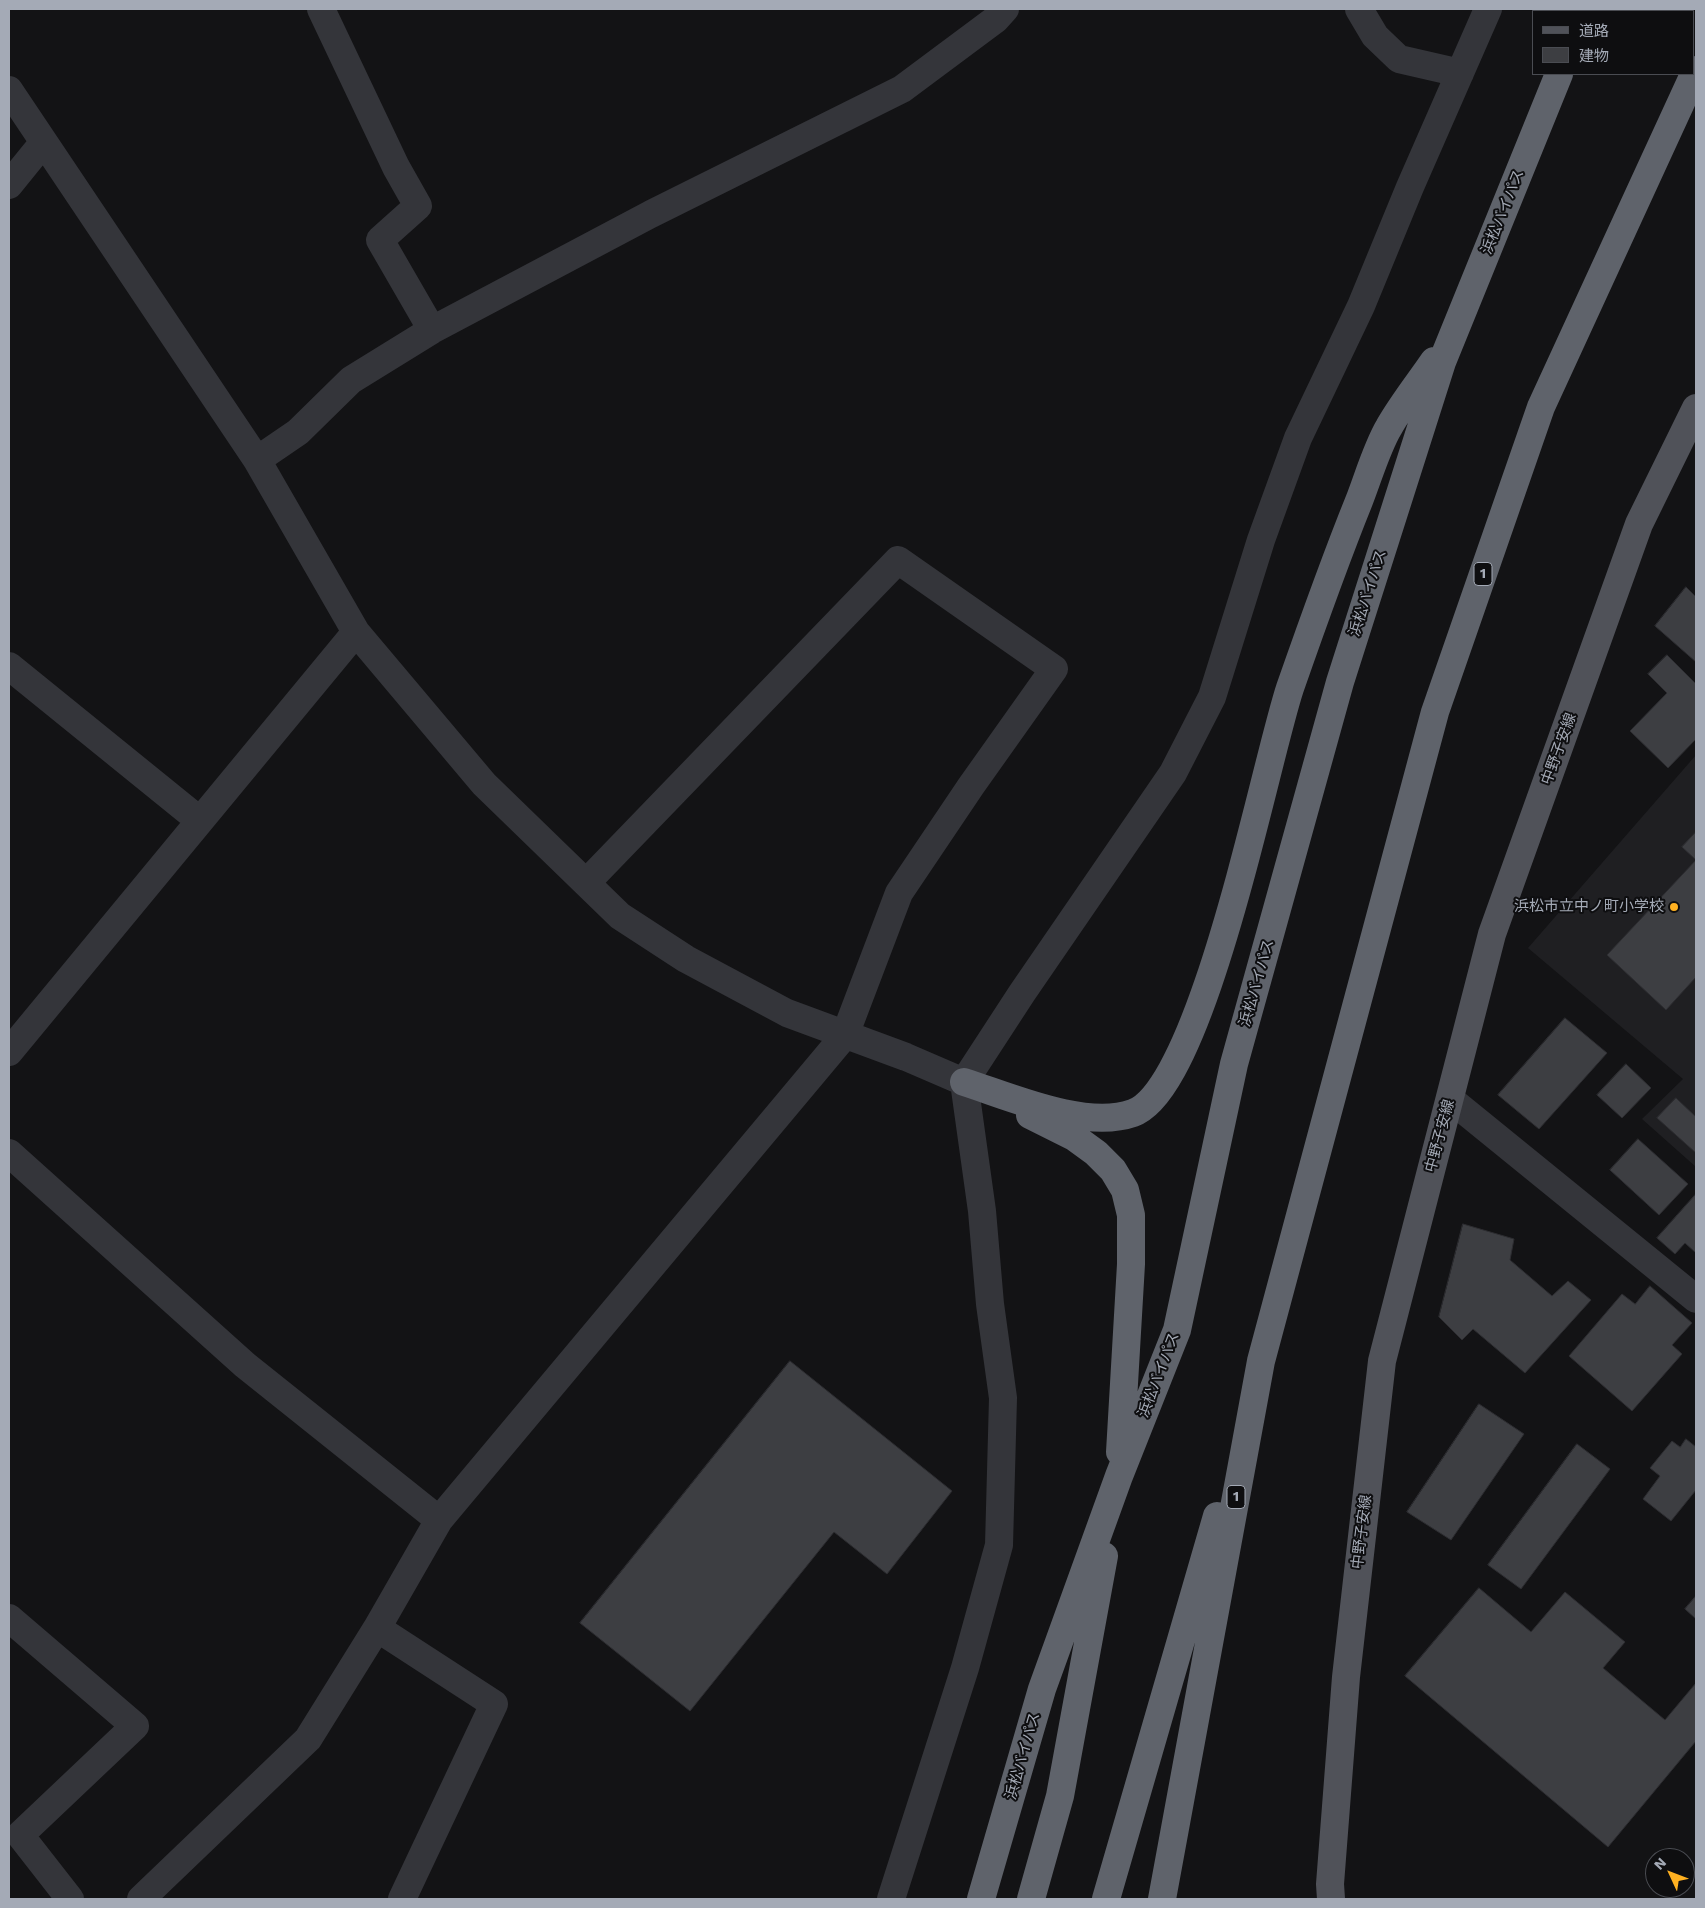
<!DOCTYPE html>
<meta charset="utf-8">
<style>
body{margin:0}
#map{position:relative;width:1705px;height:1908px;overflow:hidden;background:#131315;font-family:"Work Sans","Noto Sans JP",sans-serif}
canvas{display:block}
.frame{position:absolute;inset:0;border:10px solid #a4aab6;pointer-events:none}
.legend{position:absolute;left:1532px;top:10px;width:162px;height:65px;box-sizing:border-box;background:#0e0e10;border:1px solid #4a4c52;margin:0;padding:6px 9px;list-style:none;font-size:15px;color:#a4aab6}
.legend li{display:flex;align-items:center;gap:10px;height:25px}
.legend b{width:25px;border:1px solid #4a4c52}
.north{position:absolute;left:1645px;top:1848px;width:50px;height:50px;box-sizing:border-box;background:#0e0e10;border:1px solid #4a4c52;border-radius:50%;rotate:313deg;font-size:14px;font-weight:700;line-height:20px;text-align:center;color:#a4aab6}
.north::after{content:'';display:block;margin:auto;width:18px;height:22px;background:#ffb121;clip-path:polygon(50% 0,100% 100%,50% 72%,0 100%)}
</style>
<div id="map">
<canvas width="1705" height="1908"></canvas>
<div class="frame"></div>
<ul class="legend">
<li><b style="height:6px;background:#505259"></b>道路</li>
<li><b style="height:14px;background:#3d3e42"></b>建物</li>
</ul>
<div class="north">N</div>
</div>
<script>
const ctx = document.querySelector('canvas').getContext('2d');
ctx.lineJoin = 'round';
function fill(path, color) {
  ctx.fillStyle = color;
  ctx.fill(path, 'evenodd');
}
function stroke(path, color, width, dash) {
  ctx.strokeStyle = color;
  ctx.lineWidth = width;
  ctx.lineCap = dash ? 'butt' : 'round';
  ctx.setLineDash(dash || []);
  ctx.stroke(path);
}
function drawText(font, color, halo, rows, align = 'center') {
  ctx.font = font + ' "Work Sans","Noto Sans JP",sans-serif';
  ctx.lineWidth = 4;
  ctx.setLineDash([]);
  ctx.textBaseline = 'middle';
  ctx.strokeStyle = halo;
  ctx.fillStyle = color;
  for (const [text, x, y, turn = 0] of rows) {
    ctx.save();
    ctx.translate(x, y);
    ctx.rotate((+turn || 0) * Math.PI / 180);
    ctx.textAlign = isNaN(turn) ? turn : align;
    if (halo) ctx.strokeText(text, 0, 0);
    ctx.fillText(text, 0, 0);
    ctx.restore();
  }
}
const built = new Path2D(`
 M1696 755V1167L1642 1119 1683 1079 1528 948Z`);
const building = new Path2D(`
 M1686 587 1696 597V662L1655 626Z
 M1667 655 1696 684V739L1668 768 1630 731 1667 693 1648 674Z
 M1696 832V977L1666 1010 1607 955 1696 860 1682 847Z
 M1565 1018 1607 1053 1539 1129 1498 1095Z
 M1626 1064 1651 1088 1622 1118 1597 1095Z
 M1676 1098 1696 1117V1153L1657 1118Z
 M1638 1139 1688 1184 1659 1215 1610 1170Z
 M1696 1194V1253L1685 1243 1675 1254 1657 1238Z
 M1463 1224 1514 1239 1510 1260 1552 1296 1568 1281 1591 1300 1525 1373 1473 1329 1462 1340 1439 1317Z
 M1650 1286 1692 1323 1672 1345 1682 1354 1632 1411 1569 1356 1622 1294 1635 1304Z
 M790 1361 952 1491 887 1574 834 1532 690 1711 580 1623Z
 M1479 1404 1524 1434 1451 1540 1407 1512Z
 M1686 1439 1696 1447V1490L1671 1521 1643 1499 1660 1476 1650 1468 1672 1441 1680 1447Z
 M1577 1444 1610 1469 1521 1589 1488 1565Z
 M1479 1588 1531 1632 1565 1592 1625 1642 1603 1668 1665 1720 1696 1683V1741L1608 1847 1405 1676Z
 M1696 1596V1619L1685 1609Z`);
const minor = new Path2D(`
 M321 9 396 167 418 206 380 240 432 330
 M1359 9 1375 36 1399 59 1460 73
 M9 90 257 460 356 632 484 784 620 916 686 959 787 1013 906 1057 964 1082
 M9 185 43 143
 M257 460 298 432 351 380 432 330 651 214 902 89 996 19 1005 9
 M9 666 199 820
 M9 1052 356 632
 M1450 1099 1696 1299
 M9 1153 245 1365 439 1520 377 1628 494 1704 402 1899
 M439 1520 845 1035 899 893 971 786 1054 669 898 560 586 883
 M9 1618 135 1726 20 1835 70 1899
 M141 1899 308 1739 377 1628
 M891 1899 965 1668 999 1545 1003 1398 990 1304 982 1211 964 1082 1022 993 1173 773 1212 697 1261 540 1298 438 1361 306 1410 187 1488 9`);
const major = new Path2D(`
 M1331 1899 1330 1884 1346 1677 1382 1361 1492 934 1639 524 1696 408`);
const highway = new Path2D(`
 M1585 11 1586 9
 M964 1082C1011 1097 1085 1130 1133 1113 1203 1088 1265 763 1290 688 1312 625 1334 563 1359 501 1368 478 1377 447 1389 427 1402 404 1419 383 1434 361
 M1030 1115 1074 1137 1096 1153 1113 1170 1125 1190 1131 1215V1264L1120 1452
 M981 1899 1042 1689 1119 1476 1177 1330 1234 1064 1340 682 1442 362 1559 74
 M1031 1899 1060 1796 1104 1556
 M1106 1899 1217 1516
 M1162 1899 1261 1361 1435 712 1541 407 1696 70`);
const markers = [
 [1674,907,5,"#ffb121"]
];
const shields = [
 [1483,574,18],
 [1236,1497,18]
];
const shieldNames = [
 ["1",1483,574],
 ["1",1236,1497]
];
const streetNames = [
 ["浜松バイパス",1503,212,-68],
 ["浜松バイパス",1368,593,-72],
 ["中野子安線",1559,749,-70],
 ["浜松バイパス",1257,983,-74],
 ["中野子安線",1440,1136,-75],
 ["浜松バイパス",1159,1375,-69],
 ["中野子安線",1362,1532,-83],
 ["浜松バイパス",1023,1756,-74]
];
const poiNames = [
 ["浜松市立中ノ町小学校",1664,907]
];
fill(built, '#1f1f22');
fill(building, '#3d3e42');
stroke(building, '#2d2d31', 1);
stroke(minor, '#34353a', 28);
stroke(major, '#505259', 28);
stroke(highway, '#5f636b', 28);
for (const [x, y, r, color] of markers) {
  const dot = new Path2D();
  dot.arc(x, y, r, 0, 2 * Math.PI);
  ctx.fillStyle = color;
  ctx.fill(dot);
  stroke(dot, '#0e0e10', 2);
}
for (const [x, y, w] of shields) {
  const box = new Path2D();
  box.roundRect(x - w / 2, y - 11.5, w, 23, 4);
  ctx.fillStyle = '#0e0e10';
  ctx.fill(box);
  stroke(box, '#a4aab6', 1);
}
drawText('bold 14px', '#a4aab6', null, shieldNames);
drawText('15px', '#a4aab6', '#0e0e10', streetNames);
drawText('15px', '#a4aab6', '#0e0e10', poiNames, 'right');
</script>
